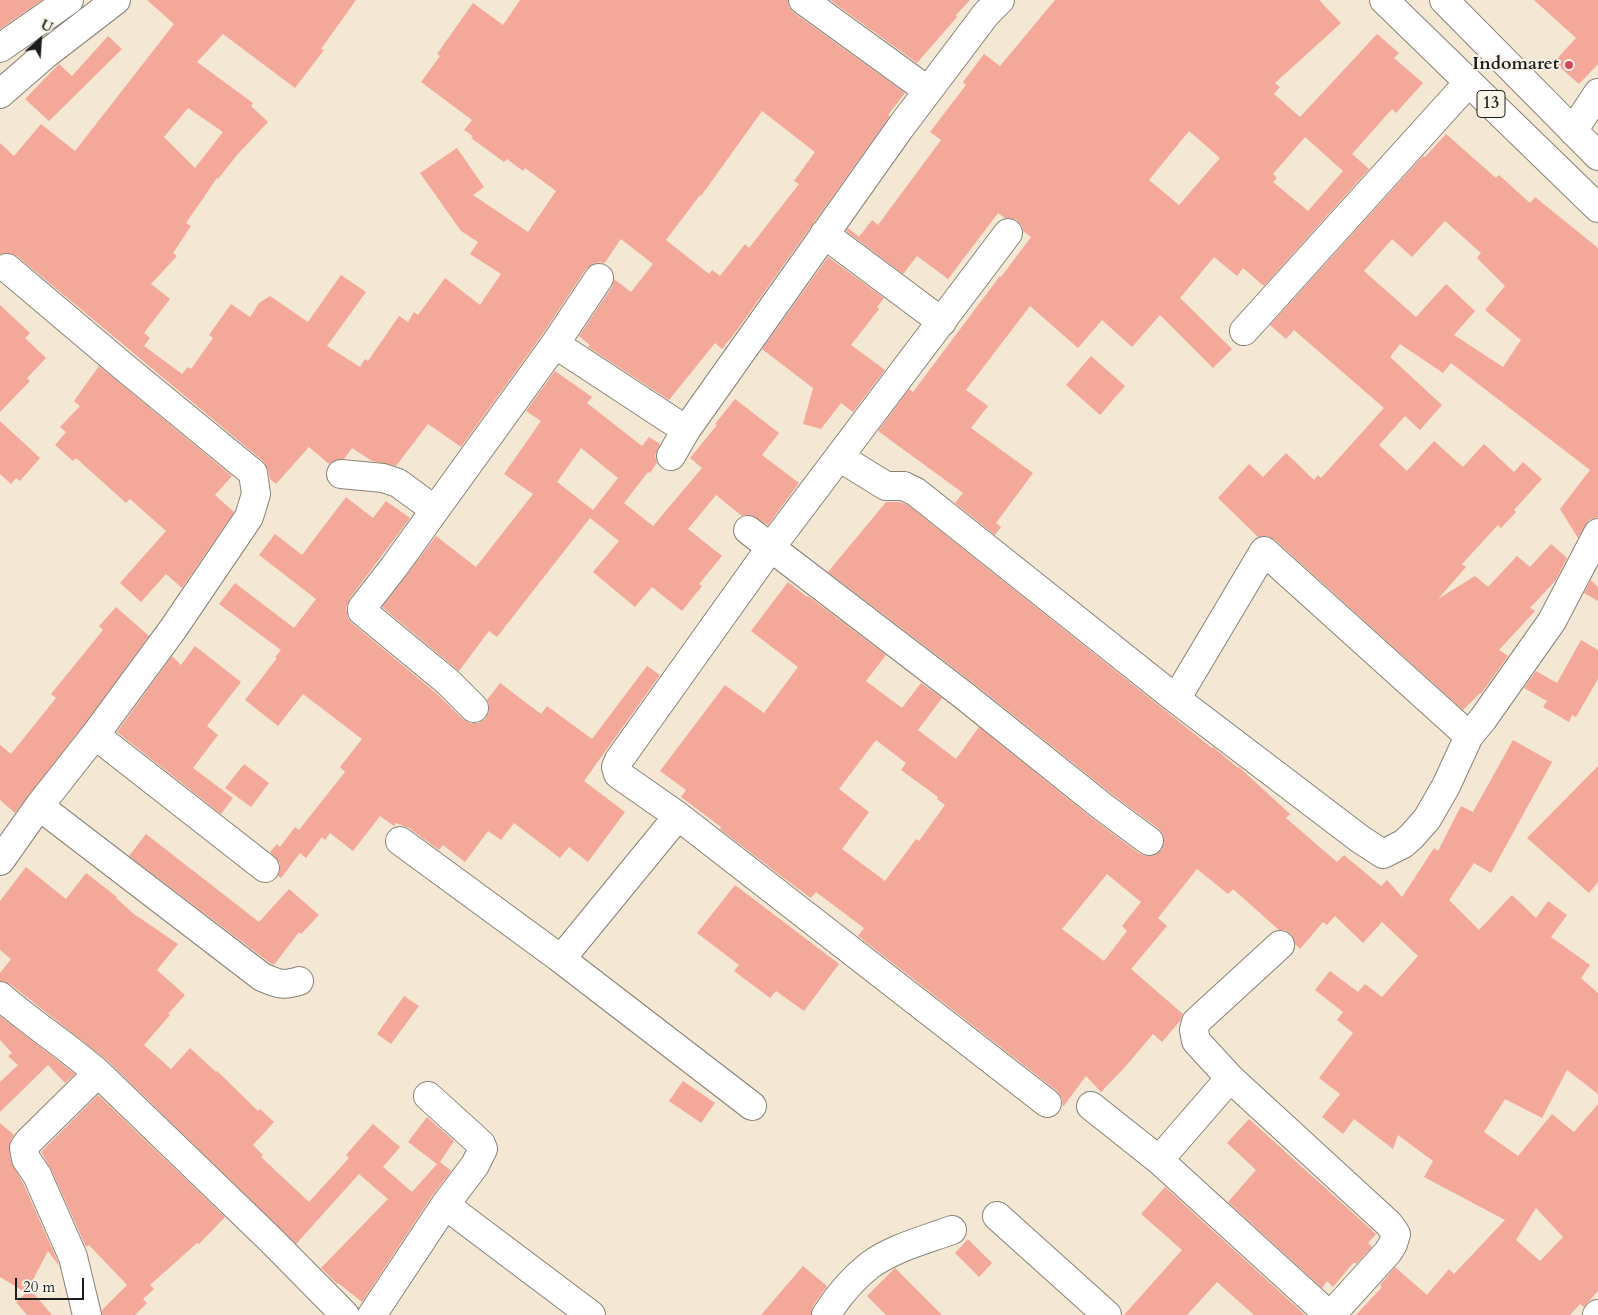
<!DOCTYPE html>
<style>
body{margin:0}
#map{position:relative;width:1598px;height:1315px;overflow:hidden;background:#f4e7d3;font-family:Cardo,serif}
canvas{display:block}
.north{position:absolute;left:15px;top:15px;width:50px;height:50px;-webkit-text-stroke:4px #f7f3e8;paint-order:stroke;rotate:26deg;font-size:14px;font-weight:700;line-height:20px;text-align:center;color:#1c1c1c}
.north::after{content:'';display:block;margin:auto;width:18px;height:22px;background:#1c1c1c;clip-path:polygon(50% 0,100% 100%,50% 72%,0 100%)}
.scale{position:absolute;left:15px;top:1278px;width:69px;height:22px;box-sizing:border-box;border:2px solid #1c1c1c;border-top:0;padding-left:6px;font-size:15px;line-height:18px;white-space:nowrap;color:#1c1c1c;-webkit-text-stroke:4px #f7f3e8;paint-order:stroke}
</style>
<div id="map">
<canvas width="1598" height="1315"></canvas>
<div class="north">U</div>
<div class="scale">20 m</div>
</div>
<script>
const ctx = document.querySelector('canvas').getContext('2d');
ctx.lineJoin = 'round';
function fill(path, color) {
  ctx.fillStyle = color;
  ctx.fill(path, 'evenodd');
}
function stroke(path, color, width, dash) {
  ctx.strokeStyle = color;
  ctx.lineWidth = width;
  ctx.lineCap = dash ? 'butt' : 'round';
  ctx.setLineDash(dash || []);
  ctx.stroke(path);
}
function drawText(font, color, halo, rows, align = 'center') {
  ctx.font = font + ' Cardo,serif';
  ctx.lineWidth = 4;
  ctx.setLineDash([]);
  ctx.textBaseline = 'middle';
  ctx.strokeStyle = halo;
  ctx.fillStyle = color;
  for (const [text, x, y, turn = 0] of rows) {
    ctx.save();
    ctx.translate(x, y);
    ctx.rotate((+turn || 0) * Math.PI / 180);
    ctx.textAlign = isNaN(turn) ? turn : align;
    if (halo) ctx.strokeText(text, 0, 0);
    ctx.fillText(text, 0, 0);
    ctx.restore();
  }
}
const building = new Path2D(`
 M0 0H42L0 29Z
 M147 0H356L321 49 324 50 295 88 223 34 197 62 253 103 251 106 268 122 237 155 218 179 217 178 186 223 191 226 173 253 177 256 151 284 170 299 144 333 150 338 144 346 182 374 188 367 191 369 213 338 209 335 231 304 250 317 259 303 270 296 308 322 341 275 366 292 327 346 360 367 365 359 368 361 399 316 408 322 414 312 418 315 445 278 480 305 501 274 470 254 478 242 461 231 420 173 457 148 484 187 473 195 528 232 556 191 525 168 523 171 507 159 504 162 471 138 473 136 464 130 472 120 421 82 440 56 437 54 473 3 503 25 520 0H788L789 7 794 13 905 93 888 115 890 116 737 330 722 349 715 343 669 400 588 347 590 345 579 336 612 287 614 279 631 292 653 264 621 239 604 264 600 262 593 264 586 269 542 335 461 447 428 424 396 466 372 461 352 448 344 459 335 460 329 464 309 447 276 484 270 479 268 470 263 461 17 256 9 253 0 254V143L14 156 41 124 75 151 174 24ZM188 108 223 132 195 168 164 137ZM762 111 815 152 794 181 799 184 749 248 745 244 720 276 712 270 709 274 666 240 700 195 701 196Z
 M830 0H970L956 15 957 17 917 63Z
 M1055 0H1319L1341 23 1275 83 1280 87 1274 94 1300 117 1377 34 1399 53 1394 58 1423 83 1396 113 1392 109 1352 154 1369 169 1264 286 1243 268 1237 276 1214 257 1180 298 1232 349 1213 368 1160 315 1132 347 1102 320 1078 348 1030 306 966 390 988 406 971 428 1033 473 996 523 1001 527 995 535 955 503 963 493 878 431 909 389 913 392 1000 276 1001 277 1031 237 1023 231 1022 226 1017 220 1010 218H1005L998 213 948 279 917 256 903 274 846 231 848 228 859 237 872 220 878 225 941 140 930 132 966 85 963 82 984 54 1000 66ZM1189 131 1220 158 1179 205 1149 180ZM1305 137 1343 171 1308 211 1273 182 1277 178 1273 174Z
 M1534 0H1598V64L1579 84 1554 62 1576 38Z
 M108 36 122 49 49 121 25 99 59 64 72 76Z
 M1446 134 1496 178 1499 175 1530 203 1535 197 1598 248V517L1589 520 1578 538 1560 509 1590 470 1451 363 1443 373 1400 344 1390 357 1442 405 1420 430 1405 416 1379 445 1407 471 1434 441 1463 467 1484 444 1514 472 1523 462 1542 479 1514 510 1516 512 1501 528 1498 525 1462 564 1466 567 1438 599 1475 576 1488 587 1517 556 1530 567 1551 544 1567 558 1556 580 1530 608 1535 611 1499 650 1508 656 1481 694 1480 693 1463 710 1274 539 1267 536 1258 537 1218 498 1249 464 1263 477 1286 453 1314 480 1318 475 1321 478 1384 408 1294 330 1286 339 1270 325 1423 156 1425 157ZM1445 221 1481 253 1477 258 1505 286 1485 310 1521 340 1503 367 1454 335 1475 311 1446 284 1416 317 1364 271 1392 239 1412 257Z
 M828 257 884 298 877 307 879 309 851 345 885 370 853 412 841 403 821 429 803 424 813 388 762 349Z
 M0 305 30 333 25 338 46 358 27 378 30 381 0 412Z
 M1091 356 1125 386 1100 415 1066 385Z
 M99 366 232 476 215 495 234 512 182 588 166 574 141 602 120 583 166 531 130 499 126 503 76 458 73 461 55 445 66 432 60 427 80 406 74 401Z
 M555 371 592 397 587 403 642 446 649 437 660 444 655 456 657 463 650 473 648 472 624 503 653 526 702 468 690 458 717 425 715 424 735 399 779 433 762 455 799 483 768 525 750 515 742 516 716 495 688 529 722 556 699 584 702 586 682 611 652 587 635 607 593 572 619 541 590 518 497 637 489 631 459 671 382 607 436 536 476 567 533 494 504 474 541 421 526 411ZM581 448 618 478 593 510 557 482Z
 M0 421 40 458 20 481 16 478 11 484 0 474Z
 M346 497 373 518 386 501 410 518 350 598 346 608 348 618 352 623 437 694 463 719 470 723H478L485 719 489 712V704L487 700 500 683 541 714 547 706 592 739 647 666 660 675 584 781 625 812 588 862 569 847 560 858 514 823 501 840 488 831 465 862 443 845 439 850 409 828 396 823 394 826 380 816 353 851 330 833 325 840 322 837 306 858 300 853 281 878 278 876 280 870V863L270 852 277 844 280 847 295 827 299 830 345 772 340 767 362 739 303 694 278 726 245 700 277 658 275 657 281 650 219 604 235 583 294 628 316 599 259 555 275 534 302 555Z
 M886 502H900L908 505 1212 748 1213 747 1238 768 1239 767 1290 814 1286 818 1337 862 1344 855 1381 886 1387 880 1402 897 1434 848 1438 851 1461 806 1473 812 1513 740 1552 762 1491 873 1474 863 1449 900 1479 930 1512 895 1536 918 1548 901 1567 915 1551 937 1590 965 1581 978 1598 993V1094L1567 1070 1542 1118 1505 1099 1484 1132 1518 1156 1552 1114 1574 1132 1598 1104V1291L1584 1307 1580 1304 1570 1315H1356L1382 1287 1380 1285 1395 1267 1427 1295 1449 1269 1454 1274 1505 1220 1424 1177 1433 1161 1398 1135 1393 1149 1354 1119 1343 1134 1322 1117 1340 1094 1319 1078 1353 1033 1337 1020 1343 1012 1315 990 1330 971 1358 992 1365 984 1382 997 1418 956 1382 922 1363 943 1335 916 1327 925 1323 922 1300 949 1295 944 1291 934 1285 930H1279L1233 889 1228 894 1197 869 1158 918 1167 926 1131 969 1183 1014 1180 1021 1162 1042 1153 1034 1125 1067 1101 1092 1086 1076 1063 1107 1062 1098 1057 1091 858 936 864 928 816 892 811 898 781 876 720 829 721 827 681 797 686 790 660 771 725 685 764 713 798 667 751 631 788 582 807 597 808 596 886 655 866 681 902 708 921 683 942 698 918 730 956 759 979 727 1093 819 1140 854 1147 856 1155 855 1162 850 1164 843 1163 835 1158 828 1113 795 972 682 828 572ZM876 740 906 763 901 770 938 797 937 799 945 805 919 841 916 839 885 881 842 849 869 812 839 789ZM1107 874 1141 902 1122 926 1127 931 1104 961 1062 929ZM1536 1208 1563 1237 1540 1261 1516 1240Z
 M1591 580 1598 587V601L1584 593Z
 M116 607 149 636 83 726 15 813 0 800V745L11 754 56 698 51 694 103 630 99 626Z
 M1581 640 1598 650V679L1576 717 1572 715 1569 722 1543 707 1547 701 1524 688 1536 671 1557 683Z
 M195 646 241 682 207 726 218 735 193 768 233 798 221 814 117 732 172 656 181 665Z
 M244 764 269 783 251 807 225 788Z
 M1598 766V882L1589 893 1527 838Z
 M146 834 259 922 289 889 319 915 301 934 299 932 274 965 270 963 129 856Z
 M26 867 66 899 86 873 117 897 116 898 134 914 178 944 157 970 185 995 168 1014 170 1015 144 1045 171 1069 190 1048 216 1072 217 1071 258 1111 260 1109 274 1122 253 1145 263 1155 261 1157 309 1202 349 1158 346 1155 373 1124 400 1147 383 1167 412 1192 437 1164 408 1142 427 1117 454 1141 440 1162 451 1171 432 1196 362 1302 338 1283 337 1284 321 1268 388 1199 359 1174 296 1244 108 1061 10 984 0 981V973L11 959 0 950V901Z
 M735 885 839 964 804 1011 776 991 770 998 734 971 739 965 697 933Z
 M404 996 419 1006 391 1044 377 1034Z
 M0 1016 75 1074 65 1083 48 1065 0 1112V1082L18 1065 8 1056 12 1053 0 1040Z
 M683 1081 715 1103 701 1123 669 1101Z
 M98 1095 225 1217 199 1244 197 1243 150 1285 154 1289 143 1299 147 1303 135 1315H102V1310L127 1285 89 1245 86 1247 51 1169 41 1152Z
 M1249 1119 1376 1234 1368 1243 1372 1247 1356 1264 1354 1262 1333 1287 1327 1281 1322 1288 1228 1202 1256 1170 1227 1143Z
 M0 1123 14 1135 11 1140 9 1150 11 1162 23 1183 58 1262 59 1266 48 1251 26 1293 30 1289 52 1315H27L16 1302 26 1293 0 1277Z
 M1165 1187 1304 1314V1315H1254L1217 1282 1187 1315H1124L1182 1250 1141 1214Z
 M968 1239 992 1263 979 1277 955 1253Z
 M803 1266 827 1286 813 1306 811 1315H761Z
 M895 1268 942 1315H886L867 1296Z`);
const minor = new Path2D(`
 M803 0 927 90
 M0 48 69 0
 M0 94 46 54 116 0
 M1573 131 1598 93
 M1008 233 771 547 619 760 616 767 618 774 678 816 1047 1103
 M824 234 942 322
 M1244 331 1468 83
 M555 344 686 430
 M671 456 686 430 900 128 986 14 1000 0
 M839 457 886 486H904L916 492 1176 699 1360 839 1383 854 1403 844 1411 837 1427 819 1446 786 1469 736 1483 719 1552 621 1598 533
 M341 474 383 478 398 483 435 510
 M748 530 962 694 1103 807 1149 841
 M1176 699 1264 551 1469 736
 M474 708 448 682 362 611V608L394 567 435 510 555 344 599 278
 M95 735 265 868
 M39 806 262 977C278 984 283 986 299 981
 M400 841 561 959 678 816
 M0 861 39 806 95 735 173 629 249 517 256 494 253 473 124 367 7 268
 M1280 945 1196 1022 1194 1030 1196 1041 1230 1078 1389 1224 1396 1234 1393 1244 1388 1252 1331 1315
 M561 959 752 1106
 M0 996C31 1023 67 1046 98 1073
 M1091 1106 1159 1160 1329 1315
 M1159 1160 1230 1078
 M445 1205 591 1315
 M997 1216 1107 1315
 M87 1315 73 1257 37 1175 26 1159 24 1148 28 1142 98 1073 272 1241 345 1315
 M372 1315 445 1205 475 1165 483 1149 481 1144 428 1096
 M826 1315C838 1296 852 1279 870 1265 893 1248 925 1240 952 1230
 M1597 1315 1598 1314`);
const highway = new Path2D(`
 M1384 0 1598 208
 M1444 0 1598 156`);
const markers = [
 [1569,65,5,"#d1495b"]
];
const shields = [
 [1491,104,28]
];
const shieldNames = [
 ["13",1491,104]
];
const poiNames = [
 ["Indomaret",1559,65]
];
fill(building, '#f4a89a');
stroke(minor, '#888278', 30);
stroke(highway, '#888278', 30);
stroke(minor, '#fff', 28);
stroke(highway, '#fff', 28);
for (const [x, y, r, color] of markers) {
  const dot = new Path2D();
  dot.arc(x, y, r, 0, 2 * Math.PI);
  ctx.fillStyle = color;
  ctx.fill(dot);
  stroke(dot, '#f7f3e8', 2);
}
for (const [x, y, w] of shields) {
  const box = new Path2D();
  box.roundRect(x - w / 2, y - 13.5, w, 27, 4);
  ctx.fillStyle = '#f7f3e8';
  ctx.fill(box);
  stroke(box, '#1c1c1c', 1);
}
drawText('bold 16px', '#1c1c1c', null, shieldNames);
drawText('bold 18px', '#1c1c1c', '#f7f3e8', poiNames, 'right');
</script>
